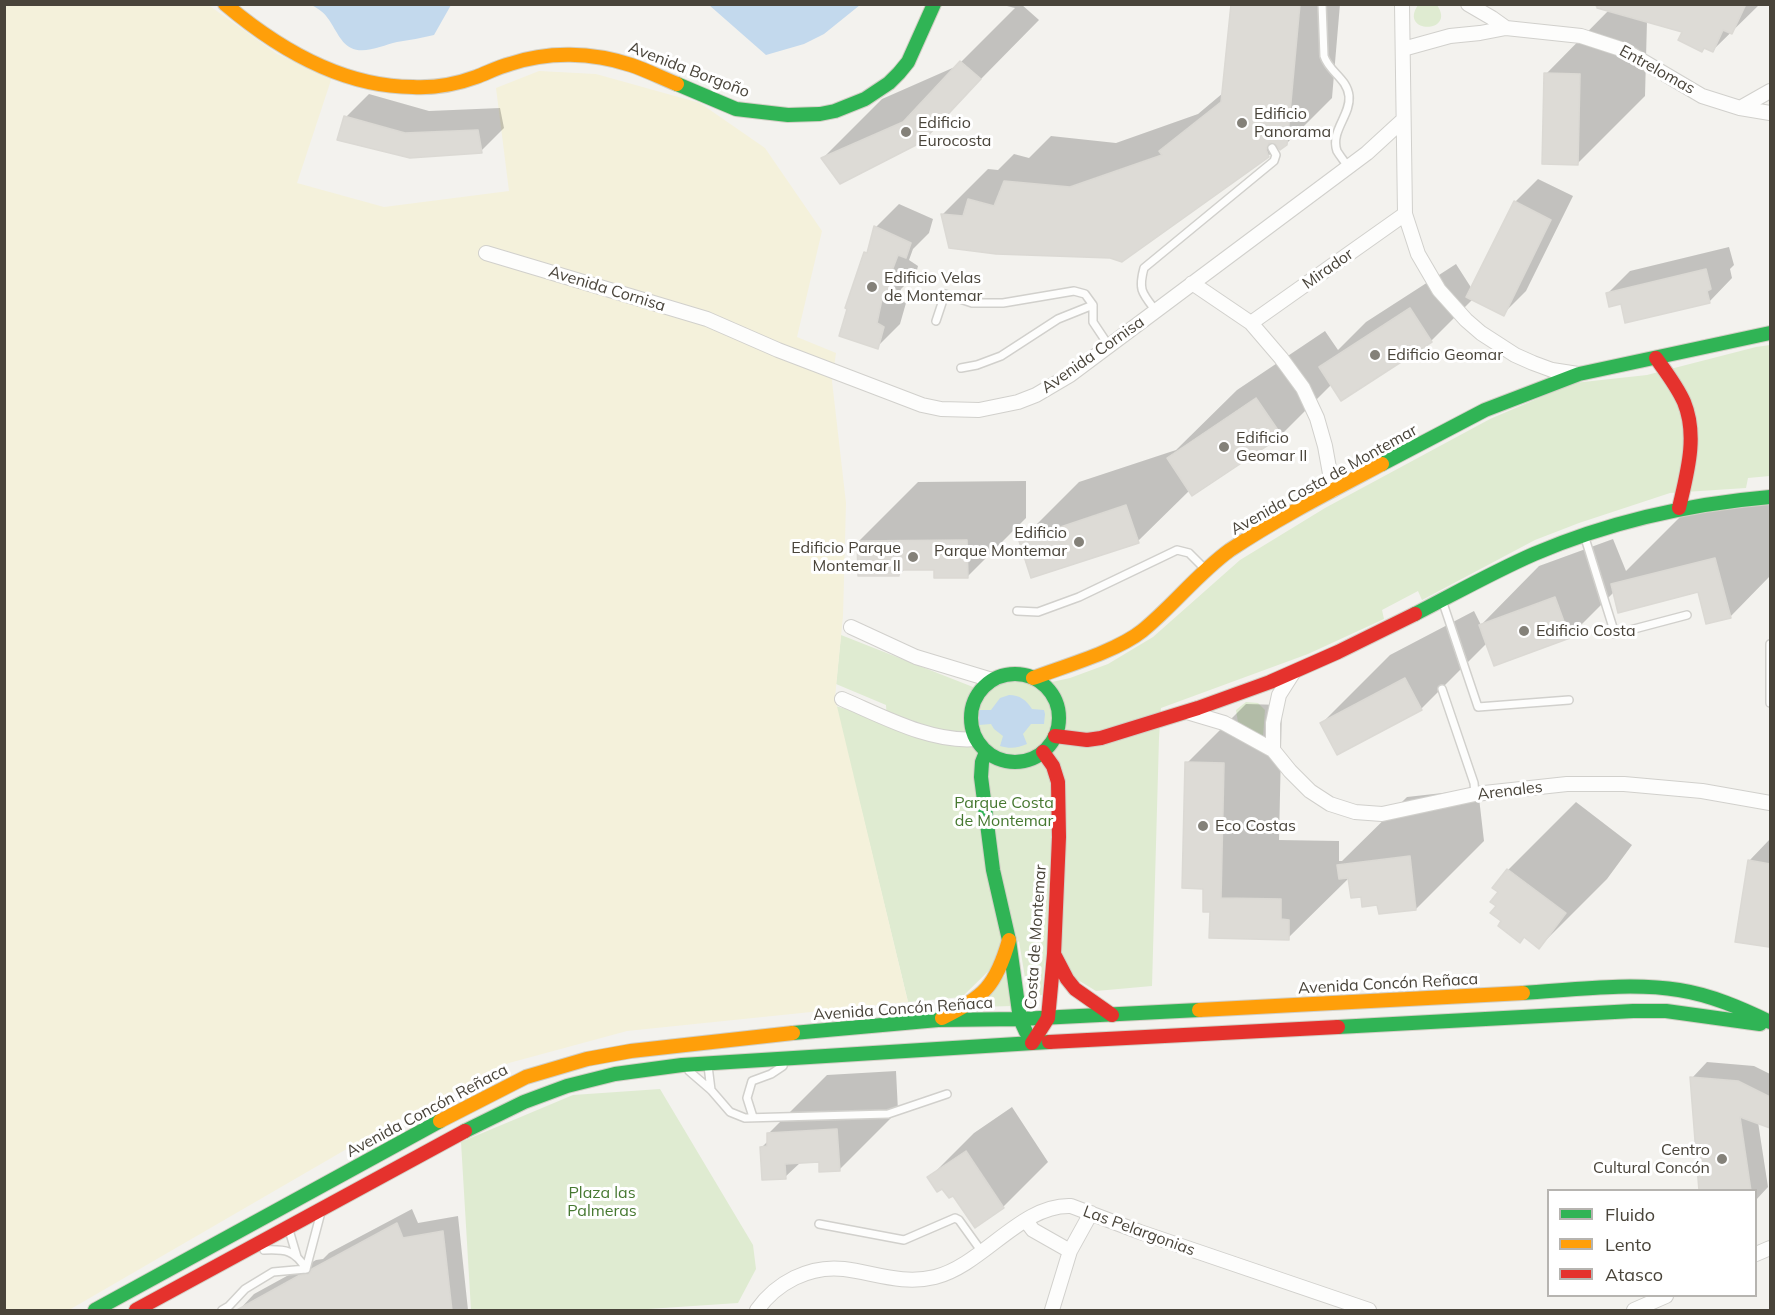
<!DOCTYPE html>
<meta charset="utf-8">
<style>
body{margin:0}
#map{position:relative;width:1775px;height:1315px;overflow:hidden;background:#f3f2ee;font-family:Mulish,sans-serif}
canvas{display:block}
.frame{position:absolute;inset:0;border:6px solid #49443a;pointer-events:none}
.legend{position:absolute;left:1547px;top:1189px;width:210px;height:108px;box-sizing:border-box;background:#fff;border:2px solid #b6b4b0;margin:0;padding:8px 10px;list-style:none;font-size:18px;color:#49443a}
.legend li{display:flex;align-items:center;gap:12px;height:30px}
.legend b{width:30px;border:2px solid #b6b4b0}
</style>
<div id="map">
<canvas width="1775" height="1315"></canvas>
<div class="frame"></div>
<ul class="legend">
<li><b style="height:8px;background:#30b455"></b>Fluido</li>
<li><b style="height:8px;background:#ff9f0a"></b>Lento</li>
<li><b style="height:8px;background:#e5322d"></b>Atasco</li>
</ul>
</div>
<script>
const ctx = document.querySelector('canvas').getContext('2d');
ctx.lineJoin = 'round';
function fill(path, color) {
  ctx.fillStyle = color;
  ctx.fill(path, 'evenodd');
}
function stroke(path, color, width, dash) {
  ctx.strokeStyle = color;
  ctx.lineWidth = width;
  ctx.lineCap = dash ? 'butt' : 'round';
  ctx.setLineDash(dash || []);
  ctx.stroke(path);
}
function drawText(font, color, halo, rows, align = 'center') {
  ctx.font = font + ' Mulish,sans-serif';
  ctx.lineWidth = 6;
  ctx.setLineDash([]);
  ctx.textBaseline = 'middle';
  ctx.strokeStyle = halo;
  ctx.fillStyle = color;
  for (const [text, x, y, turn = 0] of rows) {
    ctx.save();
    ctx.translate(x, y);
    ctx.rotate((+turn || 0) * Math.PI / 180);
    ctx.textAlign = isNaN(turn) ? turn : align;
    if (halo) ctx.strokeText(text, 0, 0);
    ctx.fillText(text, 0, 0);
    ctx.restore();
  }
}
const green = new Path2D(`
 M1418 5H1437C1457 34 1398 34 1418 5Z
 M1770 345V476L1748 478 1746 488 1670 493 1579 523 1535 540 1422 600 1418 591 1382 610 1384 619 1308 654 1161 708 1159 738 1152 986 1096 991 1045 960 1042 995 1028 996 1019 941 962 997 908 1002 836 706 887 722 886 705 836 684 841 635 973 687 1014 679 1034 686 1070 678 1108 664 1153 637 1240 560 1325 508 1490 419 1574 383 1647 375 1756 347Z
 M1246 702 1258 703 1265 710 1263 737 1238 723 1236 710Z
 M1008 972 1012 1006 977 1007Z
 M660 1089 753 1245 756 1269 738 1303 633 1310H471L461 1142 573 1095Z`);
const sand = new Path2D(`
 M207 4 277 54 332 77 297 183 384 207 509 191 496 88 539 71 596 74 700 103 765 148 822 231 797 337 836 353 832 381 846 503 843 616 835 698 908 1002 627 1031 509 1063 376 1132 69 1310H5V5Z`);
const water = new Path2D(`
 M311 5H451L434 35C422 38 409 40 397 42 379 46 355 60 341 39 331 25 329 13 311 5Z
 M709 5H860L824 34 804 44 766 55Z
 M1009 695C1020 695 1026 700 1032 709L1044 710 1045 714 1044 724H1031L1023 734 1027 744C1018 748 1010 749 1000 746L1003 736 994 729 991 724 979 725 978 710H991L1000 698Z`);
const shadow = new Path2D(`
 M999 4H1021L1039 20 921 140 823 158 882 99 957 66 1015 8Z
 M1233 4H1340L1332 98 1286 144 1279 146 1268 156 1110 256 950 247 943 214 988 169 998 170 1014 154 1029 158 1051 136 1116 143 1198 114 1223 93Z
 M1588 4H1760L1713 50 1705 47 1702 50 1684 31 1647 21 1645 96 1577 164 1546 74 1609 10Z
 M369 94 429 111 500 108 504 128 481 151 410 157 346 117Z
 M1538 179 1573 196 1526 291 1503 314 1473 299 1431 341 1332 384 1281 435 1190 490 1138 541H1020L1079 482 1176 450 1237 390 1325 331 1338 350 1366 322 1456 264 1472 289 1515 202Z
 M899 204 933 219 929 233 913 249 909 260 918 266 916 274 901 289 899 300 906 303 900 324 877 347 866 253 870 249 876 227Z
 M1729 247 1734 265 1730 269 1732 278 1709 302H1622L1607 294 1630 271Z
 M1026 481V518L967 577 935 569H905L899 575 859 541 918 482Z
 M1770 493V576L1730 617 1699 591 1614 592 1569 637 1487 643 1421 709 1322 723 1390 655 1474 611 1481 625 1539 566 1613 539 1626 571 1680 517Z
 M1246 704 1282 705 1279 840 1339 841V861H1342L1407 797 1478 789 1484 841 1416 909 1362 895 1350 877 1288 938 1211 910 1204 888 1187 763Z
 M1576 802 1632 845 1607 879 1539 947 1503 921 1498 906 1500 892 1508 870Z
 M1770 839V944L1769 946 1749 861Z
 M1707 1062 1754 1066 1770 1074V1127L1758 1122 1768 1187 1756 1200V1190H1701L1692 1078Z
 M896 1071 898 1111 839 1170 820 1161 801 1162 785 1177 762 1147 768 1141V1134L827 1075Z
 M1012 1107 1048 1162 1003 1207 975 1226 953 1194 929 1178 974 1133Z
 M412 1209 418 1223 458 1216 468 1310H239L254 1294 316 1260 323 1259 329 1253Z`);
const building = new Path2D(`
 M1231 4H1300L1287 145 1280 150 1275 144 1269 143 1266 149 1269 157 1122 262 1110 258 996 254 949 248 941 214 963 216 968 199 994 206 1004 181 1070 187 1162 155 1159 151 1221 102Z
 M1597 4H1746L1732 34 1723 30 1713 52 1704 48 1702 52 1678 40 1682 32 1597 8Z
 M960 61 981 79 922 142 840 184 821 158 903 122Z
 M1544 73 1580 74 1578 165 1542 164Z
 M344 116 405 133 478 130 482 153 410 158 337 140Z
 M1514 201 1551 220 1504 316 1466 297Z
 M874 226 911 243 906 258 898 255 887 284 896 290 893 299H882L877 323 884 327 878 349 839 336 847 309 845 308 864 252 867 253Z
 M1706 269 1711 289 1707 291 1710 303 1625 323 1621 304 1609 307 1606 293Z
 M1410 308 1432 342 1341 401 1319 367Z
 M1256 398 1282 436 1192 496 1167 458Z
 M1126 505 1139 543 1031 578 1019 541Z
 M967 540 968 578H934V570H899V576H858L857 541Z
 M1715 558 1731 618 1706 624 1698 592 1618 613 1611 584Z
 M1555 597 1570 638 1494 666 1479 625Z
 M1405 678 1422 710 1337 755 1320 723Z
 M1185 762 1224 763 1221 898 1281 899V919L1289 920V940L1209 938 1210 912H1203V889L1182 888Z
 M1410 856 1416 910 1379 914 1377 905 1362 907 1361 897 1351 898 1348 878 1339 879 1337 865Z
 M1748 860 1770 864 1769 947 1735 942Z
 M1507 869 1566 913 1539 949 1524 937 1520 943 1498 926 1501 921 1490 913 1496 906 1490 902 1498 892 1492 888Z
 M1690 1077 1738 1081 1770 1097V1128L1740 1117 1751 1191H1699Z
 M837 1129 840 1171 819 1172V1162L785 1164 786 1179 762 1180 760 1147 767 1146V1133Z
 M966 1151 1004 1208 975 1228 953 1196 949 1198 942 1189 937 1192 927 1177Z
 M397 1223 403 1238 443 1231 452 1311H235L300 1275 309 1274 312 1269Z`);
const lane = new Path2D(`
 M1322 4 1324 56C1329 72 1347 78 1349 96 1351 115 1330 131 1337 151 1340 156 1345 162 1348 167
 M1156 311C1142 293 1138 290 1144 268L1274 161 1276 155 1272 148
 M936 321 945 294 972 303H1003L1074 291 1085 294 1093 305V322L1109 346
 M961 368 977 365 1001 356 1058 319 1093 305
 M1585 538 1615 634 1687 615
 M1443 603 1478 707 1569 700
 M1017 611 1038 612 1079 597 1177 550 1189 553 1205 569
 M1770 644V703
 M1442 689 1474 783 1475 794
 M708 1066 711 1090
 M689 1071 711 1090 730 1112 745 1118 888 1114 947 1094
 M753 1117 747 1098 752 1081 771 1074 783 1066
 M819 1224 904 1240 955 1218 959 1220 982 1252
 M289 1230 297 1257
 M264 1250C285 1249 295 1250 306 1269
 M306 1269 320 1216
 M222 1310 229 1306 245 1289 273 1272 306 1269`);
const street = new Path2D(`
 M1402 4 1405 214 1418 254 1439 290 1466 320 1481 333 1515 355 1533 363 1552 370 1578 374
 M1468 4 1492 18 1506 28
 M1403 49 1450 36 1480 33 1506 28 1581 36 1624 50 1702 96 1740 108 1770 113
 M1740 108 1770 91
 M486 253 707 319 778 350 922 405 941 409 979 410 1018 402 1036 395 1070 375 1367 153 1403 120
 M1192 283 1251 323 1281 358 1303 388 1317 418 1325 446 1333 490
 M1251 323 1405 214
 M851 627 916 657 992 680
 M842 699C882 716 931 743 976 739
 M1187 712 1224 723 1273 750 1290 771 1310 791 1330 804 1355 812 1382 814 1475 794 1567 784H1624L1702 791 1770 803
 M1273 750V723L1279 695 1293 673
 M1026 1221 1033 1230 1070 1251
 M1756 1254 1770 1248
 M757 1310C776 1283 809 1265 844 1269 875 1273 903 1285 935 1277 983 1265 1021 1204 1071 1206L1140 1232 1369 1310
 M1052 1310 1070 1251 1091 1213
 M1634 1310 1666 1296`);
const fast = new Path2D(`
 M677 84 736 109 788 115 820 114 835 111 865 99 889 83 899 73 908 62 934 4
 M1382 464 1485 410 1579 374 1770 333
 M1415 614C1454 594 1493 572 1534 554 1609 522 1688 504 1770 497
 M971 718a44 44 0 1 1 88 0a44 44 0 1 1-88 0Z
 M986 752 982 762 981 777 993 870 1009 940 1020 1019 1026 1032
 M1523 993C1572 990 1630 982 1679 990 1711 995 1741 1008 1770 1022
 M1338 1027 1633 1011H1666L1760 1024
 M793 1033 938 1020 1020 1019 1199 1010
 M465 1131 524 1102 567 1086 615 1074 682 1065 1049 1042
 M95 1310 440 1121`);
const slow = new Path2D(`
 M225 4C277 48 343 87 413 87 433 88 457 84 476 77 487 73 498 67 510 64 548 51 592 52 631 65 646 70 662 78 677 84
 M1033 678C1065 666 1117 651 1142 631 1173 606 1198 573 1230 550 1278 518 1331 491 1382 464
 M1199 1010 1523 993
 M942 1018C984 997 996 986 1009 940
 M440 1121 526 1077 587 1059 631 1051 793 1033`);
const jam = new Path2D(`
 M1656 358C1666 372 1677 386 1684 402 1698 436 1687 473 1679 508
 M1055 736 1087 740 1101 738 1198 708 1270 682 1338 652 1415 614
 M1054 954 1067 979 1075 989 1112 1015
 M1049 1042 1338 1027
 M1032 1043 1048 1018 1054 954 1059 837 1058 782 1053 766 1043 752
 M136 1310 465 1131`);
const markers = [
 [1242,123,6,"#848179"],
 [906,132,6,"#848179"],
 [872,287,6,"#848179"],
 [1375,355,6,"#848179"],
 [1224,447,6,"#848179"],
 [1079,542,6,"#848179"],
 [913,557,6,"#848179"],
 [1524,631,6,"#848179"],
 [1203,826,6,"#848179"],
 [1722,1159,6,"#848179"]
];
const streetNames = [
 ["Avenida Borgoño",689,70,21],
 ["Entrelomas",1657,70,29],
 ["Mirador",1328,269,-35],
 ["Avenida Cornisa",607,289,17],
 ["Avenida Cornisa",1093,355,-35],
 ["Avenida Costa de Montemar",1324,480,-29],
 ["Arenales",1510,791,-7],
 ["Costa de Montemar",1036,937,-86],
 ["Avenida Concón Reñaca",1388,984,-3],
 ["Avenida Concón Reñaca",903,1009,-4],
 ["Avenida Concón Reñaca",427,1111,-28],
 ["Las Pelargonias",1139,1231,20]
];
const poiNames = [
 ["Edificio",1254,114],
 ["Panorama",1254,132],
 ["Edificio",918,123],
 ["Eurocosta",918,141],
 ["Edificio Velas",884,278],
 ["de Montemar",884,296],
 ["Edificio Geomar",1387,355],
 ["Edificio",1236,438],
 ["Geomar II",1236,456],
 ["Edificio",1067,533,"right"],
 ["Parque Montemar",1067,551,"right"],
 ["Edificio Parque",901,548,"right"],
 ["Montemar II",901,566,"right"],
 ["Edificio Costa",1536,631],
 ["Eco Costas",1215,826],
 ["Centro",1710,1150,"right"],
 ["Cultural Concón",1710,1168,"right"]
];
const parkNames = [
 ["Parque Costa",1004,803],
 ["de Montemar",1004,821],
 ["Plaza las",602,1193],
 ["Palmeras",602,1211]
];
fill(green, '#dfebd1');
fill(sand, '#f4f1db');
fill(water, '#c3d9ed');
fill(shadow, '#0003');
fill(building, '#dddbd6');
stroke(building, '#dbd9d4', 1.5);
stroke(lane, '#d1d0cc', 10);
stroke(street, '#d1d0cc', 16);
stroke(fast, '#d2cfc5', 16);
stroke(slow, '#d2cfc5', 16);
stroke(jam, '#d2cfc5', 16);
stroke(lane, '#fdfdfc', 7);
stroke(street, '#fdfdfc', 14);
stroke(fast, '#30b455', 14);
stroke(slow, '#ff9f0a', 14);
stroke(jam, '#e5322d', 14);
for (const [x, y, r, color] of markers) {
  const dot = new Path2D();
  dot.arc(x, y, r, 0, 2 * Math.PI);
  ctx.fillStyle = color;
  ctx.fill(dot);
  stroke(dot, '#fff', 2);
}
drawText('16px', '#49443a', '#fff', streetNames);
drawText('16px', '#49443a', '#fff', poiNames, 'left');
drawText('16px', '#467830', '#fff', parkNames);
</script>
